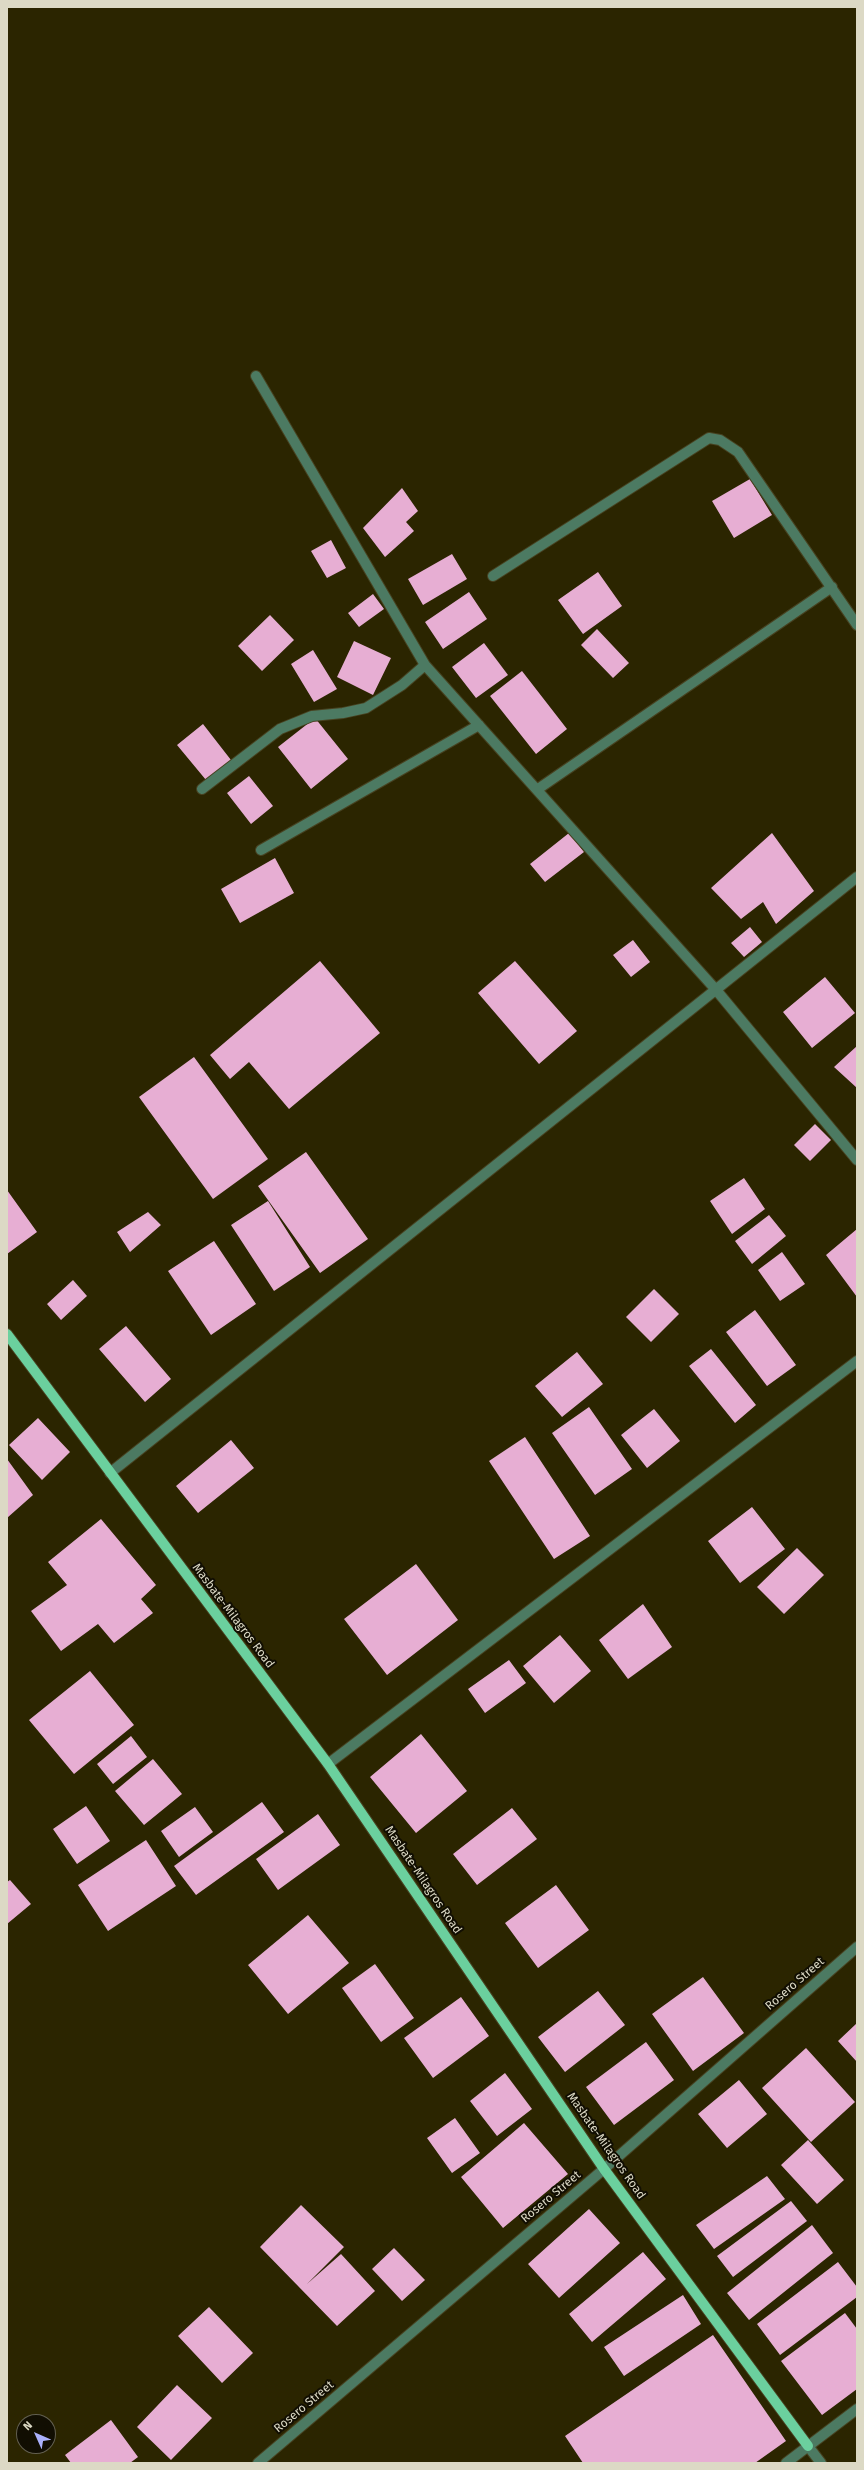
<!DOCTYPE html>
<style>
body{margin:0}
#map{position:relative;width:864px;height:2470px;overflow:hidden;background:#2b2500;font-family:"Fira Sans",sans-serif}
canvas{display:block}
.frame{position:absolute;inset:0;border:8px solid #dcd9c5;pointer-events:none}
.north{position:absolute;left:16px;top:2414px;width:40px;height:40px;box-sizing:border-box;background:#110e02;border:1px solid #625f50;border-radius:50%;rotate:315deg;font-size:11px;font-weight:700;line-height:16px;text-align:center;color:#dcd9c5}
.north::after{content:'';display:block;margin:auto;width:14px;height:18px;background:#aab0fb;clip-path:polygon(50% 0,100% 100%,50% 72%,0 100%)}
</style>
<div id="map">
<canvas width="864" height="2470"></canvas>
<div class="frame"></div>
<div class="north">N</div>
</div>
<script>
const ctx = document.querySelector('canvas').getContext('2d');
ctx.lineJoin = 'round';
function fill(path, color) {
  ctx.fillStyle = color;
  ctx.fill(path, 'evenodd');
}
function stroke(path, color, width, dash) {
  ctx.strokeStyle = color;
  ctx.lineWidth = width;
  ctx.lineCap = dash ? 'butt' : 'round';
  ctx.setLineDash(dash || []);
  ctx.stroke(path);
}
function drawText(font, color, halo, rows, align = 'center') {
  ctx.font = font + ' "Fira Sans",sans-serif';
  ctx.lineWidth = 4;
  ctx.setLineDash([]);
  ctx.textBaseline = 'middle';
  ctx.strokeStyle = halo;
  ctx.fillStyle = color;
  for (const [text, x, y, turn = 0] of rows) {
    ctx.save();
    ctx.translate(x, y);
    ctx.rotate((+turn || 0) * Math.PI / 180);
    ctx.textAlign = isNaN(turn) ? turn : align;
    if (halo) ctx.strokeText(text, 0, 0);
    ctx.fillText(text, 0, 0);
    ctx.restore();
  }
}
const building = new Path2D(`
 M750 479 772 515 734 538 712 501Z
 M402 488 418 511 406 522 414 531 385 557 363 528Z
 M331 540 346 568 327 578 311 551Z
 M452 554 467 579 423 605 408 579Z
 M598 572 622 606 583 634 558 600Z
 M469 592 487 619 443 649 425 622Z
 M373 594 384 609 359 627 348 613Z
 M270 615 294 640 262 671 238 646Z
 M597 629 629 663 613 678 581 645Z
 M354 641 391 658 373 695 337 677Z
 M484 643 508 675 476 698 452 667Z
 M313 650 337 689 314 702 291 664Z
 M522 671 567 729 536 754 490 696Z
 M315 718 348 759 311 789 278 747Z
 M203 724 231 760 206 780 177 745Z
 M249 776 273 806 251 824 227 793Z
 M569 833 584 852 545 882 530 864Z
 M772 833 814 891 776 924 763 902 741 919 711 888Z
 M275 858 294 893 240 923 221 889Z
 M750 927 762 942 744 957 731 943Z
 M633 940 650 962 631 977 613 955Z
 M320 961 380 1033 289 1109 249 1062 230 1079 210 1055Z
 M515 961 577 1031 539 1064 478 993Z
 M825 977 855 1013 812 1048 783 1012Z
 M857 1046V1088L834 1067Z
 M194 1057 268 1159 213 1199 139 1097Z
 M815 1124 831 1140 810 1161 794 1145Z
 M306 1152 368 1239 320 1273 258 1186Z
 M744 1178 765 1209 732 1234 710 1201Z
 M7 1190 37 1232 7 1254Z
 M268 1201 310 1267 274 1291 231 1225Z
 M148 1212 161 1225 130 1252 117 1232Z
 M769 1215 786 1236 752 1264 735 1241Z
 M857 1229V1297L826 1255Z
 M214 1241 256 1304 211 1335 168 1271Z
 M782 1252 805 1284 780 1301 758 1270Z
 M73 1280 87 1296 61 1320 47 1304Z
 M654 1289 679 1314 651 1342 626 1317Z
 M755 1310 796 1365 767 1386 726 1332Z
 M126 1326 171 1379 145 1402 99 1349Z
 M711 1349 756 1405 735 1423 689 1366Z
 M577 1352 603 1384 562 1417 535 1386Z
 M589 1407 632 1469 595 1495 552 1433Z
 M654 1409 680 1441 647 1468 621 1435Z
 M38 1418 70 1452 42 1480 9 1445Z
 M525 1437 590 1536 554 1559 489 1461Z
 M231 1440 254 1468 198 1513 176 1486Z
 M7 1459 33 1495 7 1518Z
 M752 1507 785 1549 740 1583 708 1541Z
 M101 1519 156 1585 141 1599 153 1613 114 1643 98 1624 61 1651 31 1611 67 1585 48 1562Z
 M797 1548 824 1575 784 1614 757 1587Z
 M416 1564 458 1620 387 1675 344 1619Z
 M643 1604 672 1647 628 1679 599 1640Z
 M560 1635 591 1671 554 1703 523 1666Z
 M509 1660 526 1683 485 1713 468 1689Z
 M90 1671 134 1725 74 1774 29 1720Z
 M421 1734 467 1791 416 1833 370 1777Z
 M131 1736 147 1757 113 1784 97 1764Z
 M153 1759 182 1794 144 1825 115 1791Z
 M262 1802 284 1832 196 1895 174 1866Z
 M86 1806 110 1841 77 1864 53 1829Z
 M195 1807 213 1832 179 1857 161 1831Z
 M512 1808 537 1839 477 1885 453 1854Z
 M318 1814 340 1845 278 1890 256 1859Z
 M146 1840 176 1886 108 1931 78 1885Z
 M10 1880 31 1904 7 1924V1882Z
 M556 1885 589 1930 538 1968 505 1923Z
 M308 1915 349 1963 288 2014 248 1965Z
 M375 1964 414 2018 381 2042 342 1988Z
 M703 1977 744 2033 693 2071 652 2014Z
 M598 1991 625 2025 565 2072 538 2037Z
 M461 1997 489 2036 433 2078 404 2038Z
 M857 2023V2062L838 2041Z
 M646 2042 674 2080 614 2125 586 2087Z
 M806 2048 855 2102 811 2142 762 2088Z
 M505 2073 532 2109 497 2136 470 2101Z
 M739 2080 767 2114 727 2148 698 2114Z
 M455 2118 480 2153 452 2173 427 2138Z
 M524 2123 568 2174 503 2228 461 2177Z
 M808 2140 844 2180 817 2204 781 2165Z
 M767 2176 785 2199 714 2249 696 2225Z
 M791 2201 807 2221 733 2277 717 2256Z
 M301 2205 344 2247 307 2284 341 2254 375 2291 337 2326 260 2247Z
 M589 2209 620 2243 559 2298 528 2264Z
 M812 2225 833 2253 749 2320 727 2293Z
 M394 2248 425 2280 402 2301 372 2269Z
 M643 2252 666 2279 592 2342 569 2314Z
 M838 2262 857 2287V2297L780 2355 757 2324Z
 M683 2295 701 2324 624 2376 604 2347Z
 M209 2307 253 2353 222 2383 178 2336Z
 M845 2313 857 2329V2389L822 2415 781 2361Z
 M713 2335 786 2441 755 2463H583L565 2436Z
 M177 2385 212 2418 171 2460 137 2427Z
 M111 2420 138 2457 130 2463H71L65 2455Z`);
const minor = new Path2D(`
 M256 376 425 665
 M493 576 709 438 720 440 738 452 857 625
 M202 789 280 729 312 716 343 713 366 708 402 685 425 665 717 991 857 1160
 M538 789 832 587
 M261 850 479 725
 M110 1473 857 877
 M328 1764 857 1361
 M808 2446 821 2463
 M258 2463 604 2169 857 1947
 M786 2463 857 2409`);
const major = new Path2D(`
 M7 1334 328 1764 604 2169 808 2446`);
const streetNames = [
 ["Masbate-Milagros Road",233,1616,53],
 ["Masbate-Milagros Road",423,1880,56],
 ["Rosero Street",795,1984,-41],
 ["Masbate-Milagros Road",606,2146,55],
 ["Rosero Street",551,2197,-40],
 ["Rosero Street",304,2407,-40]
];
fill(building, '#e7aed3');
stroke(minor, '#474220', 12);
stroke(major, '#474220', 12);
stroke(minor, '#4c7a62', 10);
stroke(major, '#6bd09e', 10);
drawText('12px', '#dcd9c5', '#110e02', streetNames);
</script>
